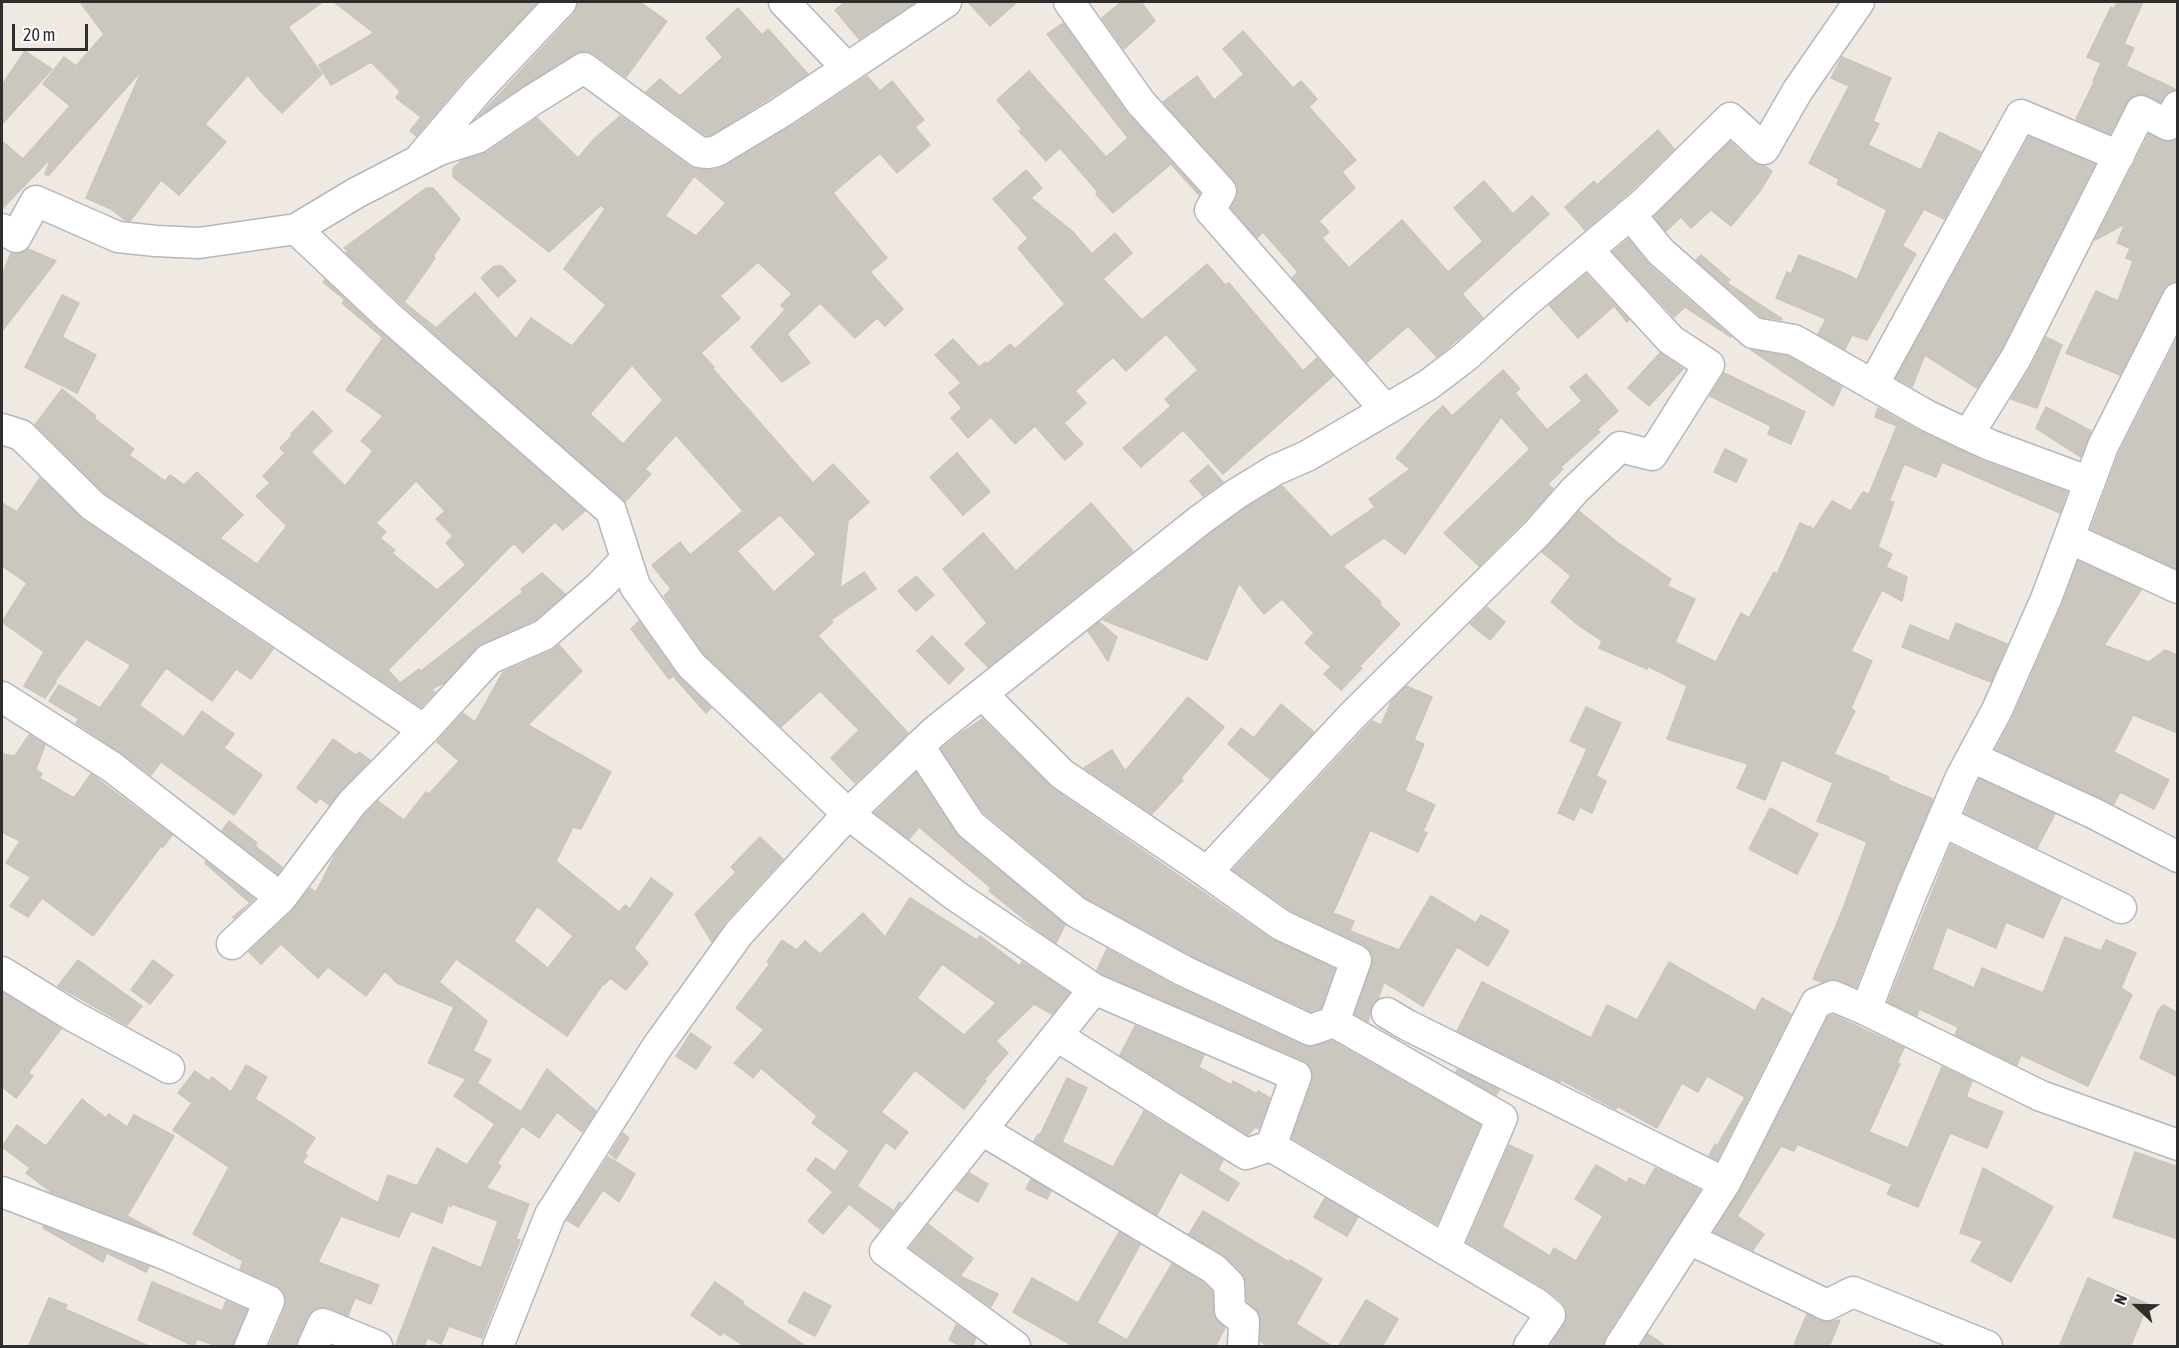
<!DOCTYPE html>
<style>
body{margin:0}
#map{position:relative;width:2179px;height:1348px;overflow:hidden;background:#efe9e1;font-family:"Asap Condensed",sans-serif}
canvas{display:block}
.frame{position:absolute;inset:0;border:3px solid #2e2e2e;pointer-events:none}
.north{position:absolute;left:2107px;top:1276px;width:60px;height:60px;-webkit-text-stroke:4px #fff;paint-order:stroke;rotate:292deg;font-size:16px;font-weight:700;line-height:24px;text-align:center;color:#2e2e2e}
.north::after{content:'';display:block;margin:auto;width:21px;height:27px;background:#2e2e2e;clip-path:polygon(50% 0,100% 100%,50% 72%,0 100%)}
.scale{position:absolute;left:12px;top:24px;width:76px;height:27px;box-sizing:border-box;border:3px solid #2e2e2e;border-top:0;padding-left:8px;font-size:18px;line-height:21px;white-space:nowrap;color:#2e2e2e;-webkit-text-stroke:4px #fff;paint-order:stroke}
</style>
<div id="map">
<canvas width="2179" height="1348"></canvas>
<div class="frame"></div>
<div class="north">N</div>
<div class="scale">20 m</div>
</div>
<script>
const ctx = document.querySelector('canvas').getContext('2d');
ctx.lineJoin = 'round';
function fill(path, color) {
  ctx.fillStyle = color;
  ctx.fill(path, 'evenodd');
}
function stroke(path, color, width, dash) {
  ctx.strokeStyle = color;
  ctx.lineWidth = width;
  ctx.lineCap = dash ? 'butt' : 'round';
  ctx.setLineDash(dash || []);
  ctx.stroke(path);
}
const building = new Path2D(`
 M80 2H323L288 27 322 74 282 113 261 92 248 75 205 124 226 142 179 195 161 180 130 221 125 220 111 209 86 198 142 70 48 176 45 174 51 158 2 209V141L23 159 70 106 43 84 64 57 76 66 104 34Z
 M334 2H538L466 77 416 136 410 131 421 117 396 98 400 91 371 62 331 85 319 65 374 33Z
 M578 2H640L667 21 626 77 594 54 585 51 576 53 479 116 574 14Z
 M845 2H916L859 39 835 10Z
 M968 2H1017L990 26Z
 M1121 2H1141L1155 21 1124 49 1102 18Z
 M2117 2H2143L2124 44 2134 48 2126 66 2175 89 2168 92 2161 102 2141 94 2131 97 2126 103 2110 134 2076 119 2094 82 2093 81 2101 63 2087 57 2111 7 2114 9Z
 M738 8 762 35 768 29 808 74 711 135H705L646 92 660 79 680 96 723 57 706 38Z
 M1063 23 1127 113 1200 193 1199 195 1171 164 1113 213 1096 194 1098 192 1060 148 1046 161 1019 131 1022 129 997 100 1029 71 1106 157 1128 138 1047 34Z
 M1243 31 1293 88 1301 81 1317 99 1309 107 1356 160 1342 172 1355 188 1319 221 1329 232 1322 238 1349 268 1402 220 1448 272 1483 241 1454 208 1484 181 1513 214 1532 196 1549 214 1462 294 1483 318 1437 357 1408 326 1367 362 1292 278 1298 272 1263 232 1257 238 1231 208 1238 190 1234 180 1163 102 1197 76 1214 100 1244 74 1223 49Z
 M25 51 52 69 2 124V85Z
 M1842 57 1891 78 1873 121 1879 124 1868 145 1921 170 1939 132 1981 152 1944 219 1924 209 1902 246 1916 254 1867 340 1852 335 1845 349 1818 334 1826 319 1776 298 1787 272 1791 274 1799 255 1846 274 1857 280 1887 210 1837 184 1839 179 1809 163 1849 86 1831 78Z
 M867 76 880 91 892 81 924 120 915 127 930 145 897 173 880 153 833 193 887 258 870 272 903 309 885 326 877 318 855 338 820 303 787 334 810 363 782 382 751 347 785 310 781 305 792 294 758 262 720 296 740 318 701 353 714 367 713 369 813 483 833 464 869 502 848 521 840 588 864 572 876 589 831 620 833 622 818 636 908 733 855 783 831 758 859 730 820 691 781 727 704 654 664 596 671 589 652 565 680 542 690 555 743 511 676 435 645 469 651 474 625 502 399 302 346 253 348 251 344 248 426 188H433L460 219 433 256 435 258 404 302 436 328 475 293 516 339 531 318 572 346 606 305 564 269 605 209 601 205 549 252 453 177V168L463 160 487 152 537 118 578 158 593 140 620 116 689 166 697 169 712 170 726 166 789 128ZM694 176 726 203 696 236 665 216ZM632 365 663 400 623 444 590 414ZM780 515 816 554 774 592 737 551Z
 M1658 130 1674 149 1633 189 1585 230 1565 207 1594 181 1597 185Z
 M2149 134 2168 142 2178 139V281L2169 283 2163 290 2120 375 2066 353 2096 291 2118 301 2133 261 2126 258 2130 248 2117 243 2125 224 2095 240Z
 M2029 137 2095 164 2001 350 1977 388 1925 355 1912 387 1896 378Z
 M1730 142 1752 162 1765 166 1772 171 1760 191 1731 226 1711 210 1691 228 1681 217 1666 231 1654 217Z
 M1026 170 1042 188 1031 198 1073 232 1092 254 1115 233 1132 253 1103 279 1142 320 1207 264 1225 285 1229 283 1303 371 1317 358 1333 376 1223 474 1183 430 1141 467 1123 448 1171 406 1165 399 1198 370 1166 334 1126 371 1113 357 1075 391 1086 403 1064 423 1083 444 1065 460 1035 426 1015 444 991 417 968 438 951 418 962 408 949 393 961 383 935 355 953 339 979 367 985 362 987 364 1010 344 1015 349 1065 304 1018 248 1028 238 993 199Z
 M1628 239 1649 265 1731 337 1685 307 1674 317 1613 252Z
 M28 249 56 261 2 331V275L11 253 17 254Z
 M1701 255 1730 280 1727 283 1782 319V320L1761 317 1696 260Z
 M494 266H502L516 281 498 297 481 278Z
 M1586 274 1629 320 1627 322 1614 306 1578 338 1549 305Z
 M325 280 376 328 585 511 563 530 555 522 523 553 514 543 388 670 400 683 419 669 421 671 523 592 521 589 542 573 565 594 535 620 477 647 444 683 431 689 435 692 421 707 104 493 35 425 62 389 96 416 94 418 134 449 129 455 165 481 170 475 184 485 197 472 243 515 220 538 257 564 287 526 256 496 270 483 263 476 285 453 280 448 292 436 291 434 313 411 332 431 311 452 345 486 373 451 361 441 383 416 346 390 383 338 342 303 345 300 323 282ZM416 481 445 511 436 519 453 536 446 543 466 565 437 590 392 553 395 550 380 538 386 532 376 523Z
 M62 295 79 303 62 337 96 355 77 393 25 367Z
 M2046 337 2062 345 2037 408 2011 399 2031 367Z
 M2178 337V569L2091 529 2119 453Z
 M1751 350 1787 356 1842 387 1833 406Z
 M1660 353 1683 369 1649 406 1628 388Z
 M1503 370 1520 389 1515 393 1547 430 1582 401 1570 387 1586 374 1618 411 1597 430 1600 432 1561 467 1563 469 1548 484 1553 489 1524 521 1479 566 1444 533 1530 449 1501 417 1405 554 1384 538 1343 566 1381 602 1379 604 1400 624 1359 667 1362 668 1341 690 1324 674 1331 667 1305 643 1314 633 1282 599 1264 614 1239 583 1207 660 1103 620 1210 534 1246 508 1282 486 1331 537 1375 507 1369 499 1410 469 1396 458 1431 417 1443 406 1452 416Z
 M1724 373 1805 412 1791 444 1768 434 1771 426 1710 396Z
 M2046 407 2091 431 2081 457 2036 428Z
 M1878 408 1921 432 1983 461 2067 492 2060 513 1942 462 1936 477 1904 464 1889 501 1894 502 1878 547 1892 554 1886 567 1907 577 1902 601 1882 590 1851 651 1872 661 1851 708 1855 711 1834 754 1889 777 1888 780 1933 799 1896 886 1856 987 1834 979 1821 982 1813 979 1843 909 1867 842 1817 821 1833 783 1782 760 1765 800 1737 788 1748 764 1667 739 1687 686 1648 666 1647 669 1599 648 1602 641 1578 625 1551 602 1571 576 1542 552 1579 511 1617 542 1671 579 1667 586 1695 599 1675 642 1716 662 1741 613 1749 618 1774 572 1777 574 1800 523 1814 529 1832 501 1851 511 1863 492 1869 494 1897 426 1875 417Z
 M1725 449 1747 460 1736 482 1714 472Z
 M957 453 990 492 963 515 930 477Z
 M1208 465 1223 482 1203 496 1190 481Z
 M40 478 83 520 273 649 251 679 236 669 212 701 166 668 139 705 184 737 202 711 234 734 224 748 262 775 234 815 161 762 151 775 121 753 76 723 79 719 49 701 59 685 100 708 131 665 86 639 55 681 56 682 45 698 24 686 44 652 2 622 27 583 2 566V503L17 512Z
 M1091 503 1133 551 988 667 965 644 987 623 943 569 983 533 1016 571Z
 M2078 561 2141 590 2104 645 2149 662 2165 650 2178 655V733L2133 715 2114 752 2169 780 2154 809 2120 792 2114 804 1996 749 2013 717 2062 606Z
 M916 576 934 595 916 611 898 591Z
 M1487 607 1505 622 1490 640 1470 624Z
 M639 621 677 675 711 708 706 713 673 676 669 679 631 629Z
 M1099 622 1117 637 1108 661 1088 631Z
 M1956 623 2007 644 1991 682 1902 647 1910 625 1949 641Z
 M932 636 964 669 949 684 917 651Z
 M559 645 582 671 528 725 611 772 581 829 573 827 556 861 619 912 625 905 630 909 651 878 673 894 634 948 648 963 626 990 610 978 604 985 603 984 567 1036 456 959 439 982 487 1021 473 1051 491 1060 477 1083 521 1112 547 1069 596 1111 582 1132 557 1112 539 1138 522 1126 497 1163 501 1166 486 1188 529 1204 516 1239 520 1240 482 1338 449 1326 441 1344 427 1338 424 1347H395L433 1247 481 1268 498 1221 452 1204 451 1207 448 1205 442 1223 411 1211 399 1237 341 1216 318 1262 379 1285 371 1304 355 1298 348 1316 329 1308 320 1307 313 1310 307 1317 296 1347H269L285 1308 286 1300 283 1291 276 1285 240 1269 243 1261 193 1234 229 1167 173 1130 192 1103 178 1093 195 1071 209 1081 212 1077 231 1092 246 1065 267 1077 255 1099 315 1138 304 1154 307 1155 302 1163 378 1203 388 1175 417 1186 437 1148 467 1165 495 1124 454 1096 466 1079 428 1063 454 1007 397 983 385 971 366 996 328 967 318 978 281 944 261 964 249 952 293 910 310 888 316 892 335 855 365 814 378 801 404 820 426 792 429 794 459 761 437 742 463 713 475 722 503 672 551 651ZM537 906 573 936 548 968 514 941Z
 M1406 686 1432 697 1414 740 1424 744 1405 791 1435 805 1423 831 1427 833 1418 852 1370 830 1333 913 1354 921 1350 931 1399 950 1431 896 1476 923 1481 915 1509 931 1488 966 1457 947 1423 1006 1384 982 1378 999 1372 1005 1368 1022 1355 1014 1372 965 1373 957 1369 949 1363 944 1290 910 1233 870 1372 721 1381 725 1391 702Z
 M1188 697 1224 727 1181 778 1183 780 1152 814 1084 768 1112 750 1125 771Z
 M1281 704 1314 732 1270 779 1228 744 1241 728 1254 738Z
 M1586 707 1621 723 1596 776 1606 781 1592 813 1580 807 1574 820 1558 813 1587 749 1570 741Z
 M982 719 1052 788 1271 939 1335 969 1321 1008 1311 1011 1192 956 1086 898 983 812 941 749 961 733Z
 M29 735 45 745 36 769 42 774 39 778 74 798 91 774 172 835 163 847 161 846 93 936 42 898 28 917 10 906 31 877 6 863 20 841 2 832V754L15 756Z
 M333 739 356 755 359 752 370 760 340 791 329 805 320 798 316 803 297 788Z
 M916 773 959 837 1065 925 1056 943 1035 928 989 891 991 888 919 827 909 839 875 813Z
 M1979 779 2055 814 2037 848 1965 813Z
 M1770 808 1818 834 1797 874 1749 849Z
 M229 821 257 843 255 846 281 866 282 867 278 874 222 831Z
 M760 837 783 859 726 921 712 942 695 914 736 872 731 867Z
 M1951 845 2061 898 2043 938 2006 922 1996 948 1947 927 1932 969 1974 988 1982 968 2043 993 2065 937 2101 951 2106 940 2136 953 2121 988 2132 995 2088 1086 2021 1055 2017 1065 1955 1035 1958 1027 1919 1009 1917 1016 1888 1002Z
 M206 861 254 899 234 918 233 917 250 903 205 863Z
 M910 898 977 940 980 936 1020 966 1022 962 1069 993 1052 1014 1034 1004 996 1041 1008 1053 984 1080 986 1081 964 1109 915 1070 881 1112 908 1132 895 1149 886 1142 857 1186 894 1211 899 1202 901 1203 880 1229 849 1204 823 1234 808 1221 833 1192 807 1170 816 1158 835 1171 849 1151 812 1123 817 1116 761 1068 753 1078 734 1063 764 1030 736 1008 770 964 767 962 782 940 797 950 805 941 820 954 863 913 885 937ZM942 964 996 1003 964 1035 917 998Z
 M1107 949 1177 987 1303 1046H1315L1332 1041 1480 1125 1437 1224 1292 1138 1312 1082 1313 1073 1309 1065 1303 1060 1102 974 1097 970Z
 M78 960 142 1006 127 1025 58 986Z
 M153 960 173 975 150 1004 131 990Z
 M1669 962 1755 1011 1762 998 1791 1014 1717 1160 1709 1156 1715 1144 1717 1146 1745 1097 1707 1076 1698 1092 1682 1083 1657 1128 1617 1106 1616 1109 1561 1080 1560 1082 1457 1031 1482 982 1591 1038 1607 1005 1637 1020Z
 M2 992 61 1029 28 1073 33 1076 16 1098 2 1087Z
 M2163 1005 2178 1013V1077L2140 1058 2158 1011Z
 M1833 1015 1904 1048 1897 1063 1900 1064 1869 1132 1908 1148 1942 1067 1972 1081 1966 1097 2003 1112 1987 1148 1950 1133 1918 1207 1887 1194 1892 1184 1797 1144 1794 1151 1781 1146 1737 1216 1764 1234 1753 1250 1714 1232 1740 1191 1828 1017Z
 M1135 1026 1204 1055 1199 1067 1231 1085 1233 1081 1257 1094 1258 1091 1270 1098 1259 1129 1255 1127 1248 1135 1120 1055Z
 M691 1033 711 1047 696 1069 676 1056Z
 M1458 1069 1499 1090 1496 1095 1456 1072Z
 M1067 1078 1087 1088 1062 1142 1113 1167 1144 1111 1223 1160 1218 1170 1239 1183 1228 1201 1180 1172 1157 1215 1034 1141 1038 1134 1040 1135Z
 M82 1099 106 1118 109 1114 127 1127 134 1115 174 1136 127 1216 164 1236 51 1192 26 1173 30 1168 2 1147 17 1125 46 1146Z
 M623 1133 629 1138 616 1159 610 1154Z
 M1509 1145 1533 1156 1502 1227 1550 1256 1554 1248 1576 1261 1603 1216 1575 1199 1596 1165 1627 1183 1629 1178 1645 1186 1655 1168 1700 1190 1605 1337 1603 1347H1550L1567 1317 1566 1309 1562 1302 1546 1289 1467 1242Z
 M2135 1152 2178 1167V1239L2113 1217Z
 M608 1157 635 1174 619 1202 603 1190 578 1227 567 1220Z
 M1983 1168 2053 1207 2011 1282 1971 1261 1983 1241 1960 1233Z
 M969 1173 988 1184 978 1202 956 1190Z
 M1031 1179 1051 1191 1047 1199 1026 1189Z
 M1325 1198 1358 1217 1347 1236 1314 1217Z
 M1203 1211 1289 1262 1290 1260 1322 1279 1296 1324 1333 1347H1270L1260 1341V1314L1247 1301 1246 1283 1242 1272 1223 1254 1189 1234Z
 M928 1224 973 1258 960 1276 998 1294 991 1307 910 1248Z
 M43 1226 149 1267 146 1272 107 1253 103 1262 43 1228Z
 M1119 1232 1140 1245 1097 1323 1127 1340 1172 1264 1203 1283 1212 1291 1214 1317 1225 1328 1215 1347H1075L1013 1312 1032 1278 1078 1303Z
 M2088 1278 2148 1304 2130 1347H2059Z
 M152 1282 222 1311 226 1301 247 1310 233 1347H220L197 1339 194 1346 138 1320Z
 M715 1282 744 1302 742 1304 807 1347H746L723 1332 721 1336 691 1315Z
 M804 1292 831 1306 815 1336 788 1322Z
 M49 1298 67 1305 65 1309 151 1347H28Z
 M1366 1300 1398 1319 1382 1347H1338Z
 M1807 1314 1827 1322 1840 1320 1829 1347H1793Z
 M956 1325 976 1338 972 1347H963L949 1340Z
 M1648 1334 1667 1347H1640Z`);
const street = new Path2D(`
 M784 2 846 67
 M1069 2 1141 103 1221 191 1210 210 1385 409
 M421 157 479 89 561 2
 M1630 214 1661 252 1753 333 1794 340 1928 416 1968 435 1990 445 2090 482
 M2 229 16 237 36 201 118 237 156 241 199 243 296 229 387 315 611 511 635 586 691 665 848 814 956 896 1094 989 885 1251 1015 1346
 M296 229 356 193 439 150 477 138 534 99 584 68 699 152 708 153 717 151 780 113 946 2
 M1873 385 2021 115 2119 156
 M2 429 21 435 93 506 424 730
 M1968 435 2016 358 2141 111 2168 125 2178 106
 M2069 538 2178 588
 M982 694 1062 774 1195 864 1281 925 1356 960 1334 1022 1502 1118 1445 1249
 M2 697 112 767 281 898
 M919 746 970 824 1076 912 1184 971 1310 1030 1334 1022
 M1972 757 2095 814 2178 857
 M1942 821 2121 908
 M1207 872 1352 716 1537 533 1574 491 1620 447 1652 455 1709 365 1671 340 1588 250
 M232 944 281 898 352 803 424 730 489 659 544 635 600 586 626 559
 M2 972 73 1016 169 1068
 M1094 989 1296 1076 1271 1146
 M1866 1010 2041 1096 2178 1145
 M1387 1013 1407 1025 1725 1183
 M1057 1036 1246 1154 1271 1146 1537 1304 1550 1315 1529 1346
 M982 1130 1214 1269 1229 1284 1230 1310 1244 1321 1243 1346
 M2 1192 167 1255 269 1301 250 1346
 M1689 1239 1827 1305 1853 1292 1987 1346
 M313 1346 323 1324 377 1346
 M498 1346 550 1215 657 1047 739 933 848 814 934 732 1200 520 1236 494 1275 470 1307 456 1428 385 1465 357 1525 303 1645 202 1730 118 1764 149 1798 90 1859 2
 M1620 1346 1725 1183 1816 1003 1833 996 1866 1010 1912 892 1961 777 1997 710 2046 599 2103 446 2178 298`);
fill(building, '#cbc7bf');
stroke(building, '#cbc5ba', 1.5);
stroke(street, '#b4b7c1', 33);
stroke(street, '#fff', 30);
</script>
